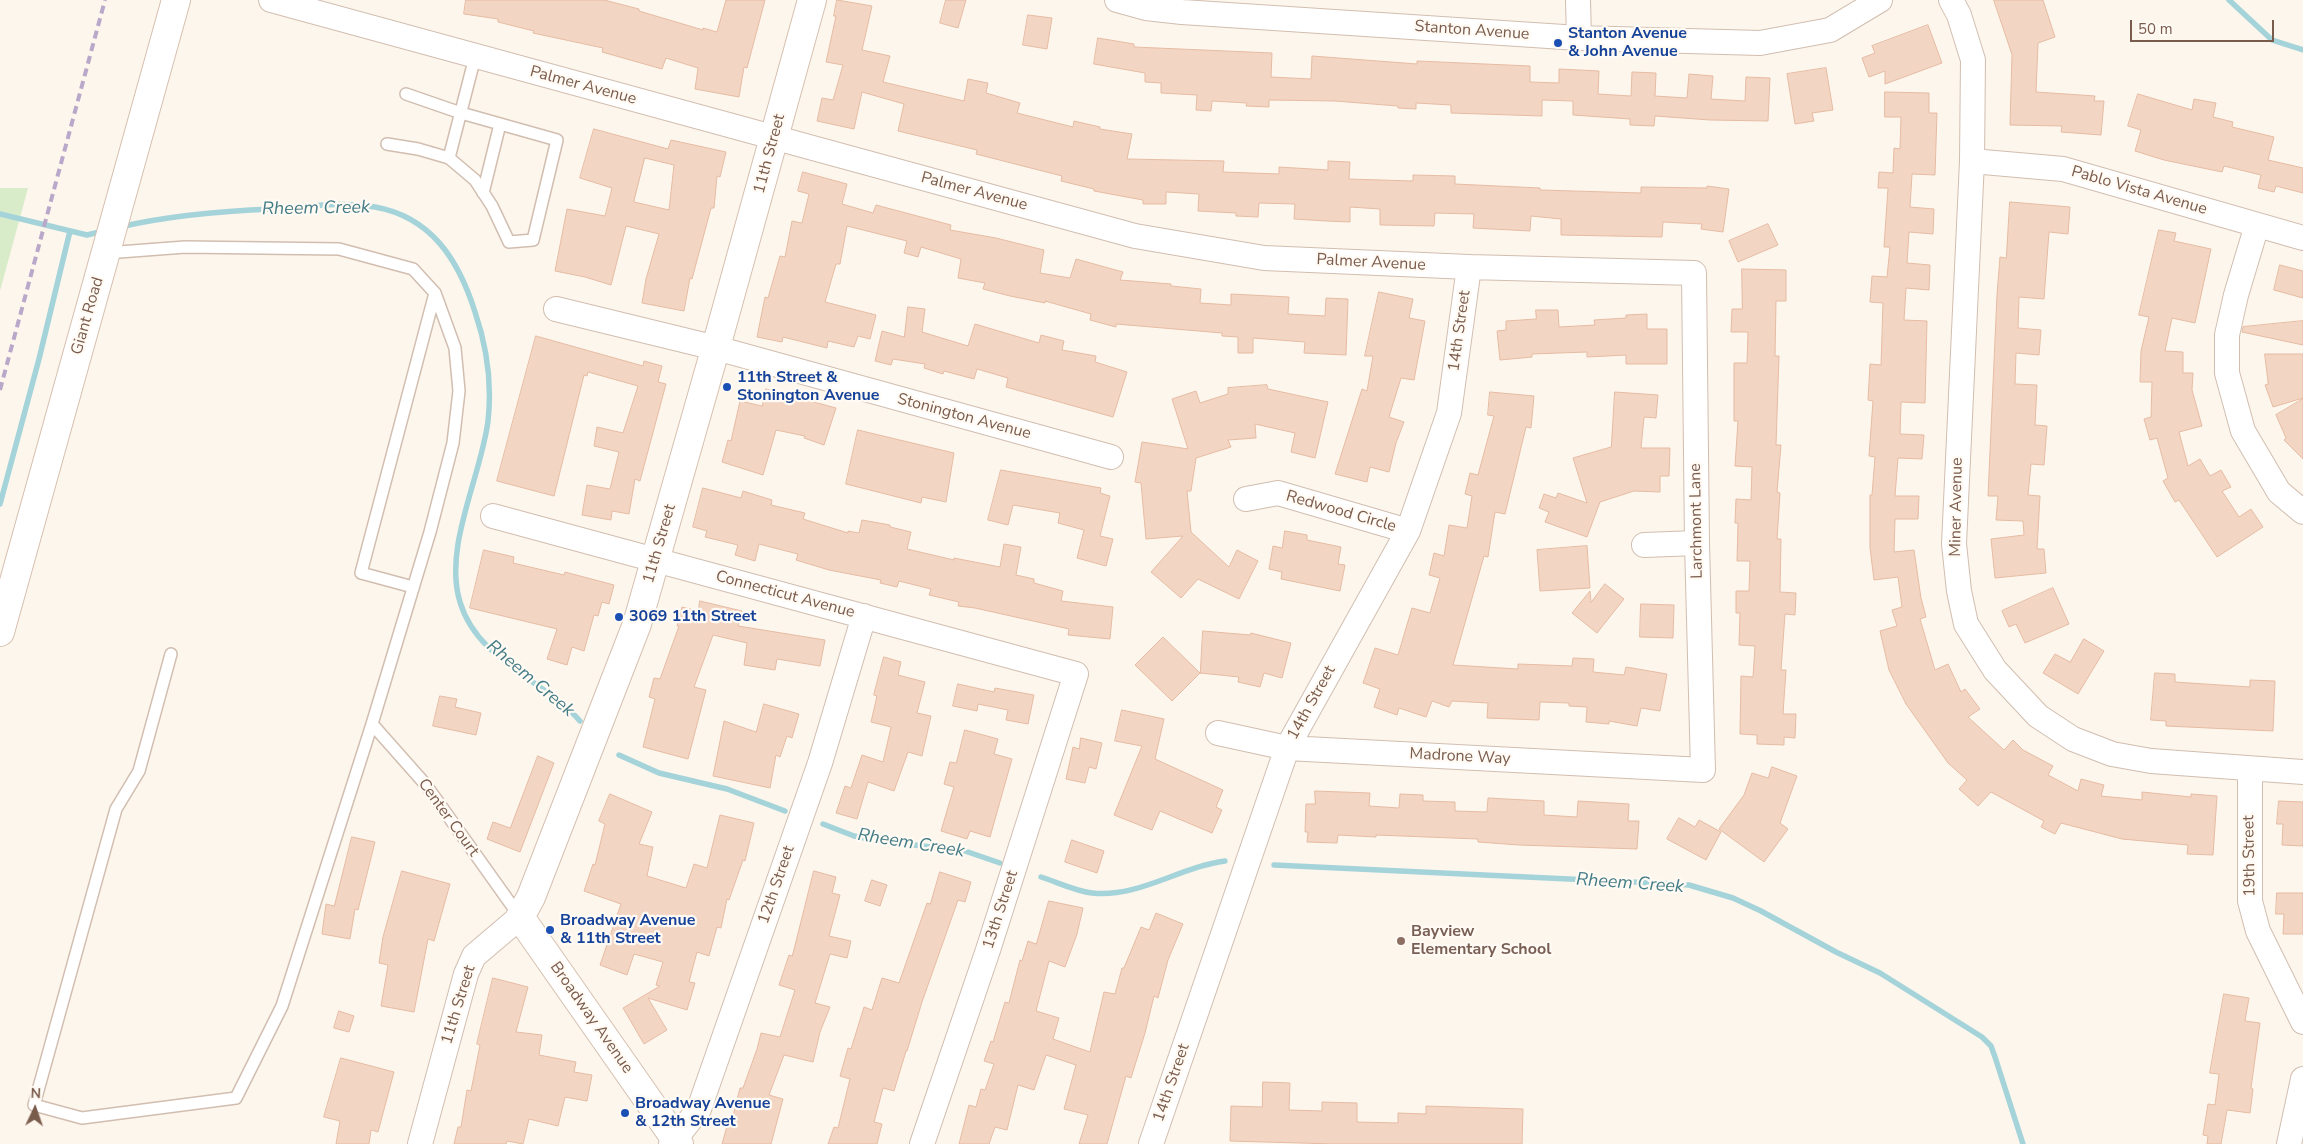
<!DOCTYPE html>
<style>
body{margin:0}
#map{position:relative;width:2303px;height:1144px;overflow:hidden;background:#fdf6ec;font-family:"Nunito Sans",sans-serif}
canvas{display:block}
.north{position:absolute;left:10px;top:1084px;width:50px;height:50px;-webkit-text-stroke:4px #fffaf3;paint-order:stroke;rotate:3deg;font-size:14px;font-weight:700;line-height:20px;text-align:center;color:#7a5c4d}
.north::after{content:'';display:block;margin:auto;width:18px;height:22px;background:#7a5c4d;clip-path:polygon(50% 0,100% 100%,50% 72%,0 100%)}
.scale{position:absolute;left:2130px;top:20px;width:144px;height:22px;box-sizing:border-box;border:2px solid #7a5c4d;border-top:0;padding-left:6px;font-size:15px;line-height:18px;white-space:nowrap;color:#7a5c4d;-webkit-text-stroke:4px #fffaf3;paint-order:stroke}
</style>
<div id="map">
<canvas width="2303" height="1144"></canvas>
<div class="north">N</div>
<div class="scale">50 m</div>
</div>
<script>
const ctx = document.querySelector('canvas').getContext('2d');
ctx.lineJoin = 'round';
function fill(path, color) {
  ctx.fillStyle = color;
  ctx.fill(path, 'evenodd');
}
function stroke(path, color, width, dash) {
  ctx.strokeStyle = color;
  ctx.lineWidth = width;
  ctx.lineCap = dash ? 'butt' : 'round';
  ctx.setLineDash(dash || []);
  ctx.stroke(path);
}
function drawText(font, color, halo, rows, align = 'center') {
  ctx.font = font + ' "Nunito Sans",sans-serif';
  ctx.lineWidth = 4.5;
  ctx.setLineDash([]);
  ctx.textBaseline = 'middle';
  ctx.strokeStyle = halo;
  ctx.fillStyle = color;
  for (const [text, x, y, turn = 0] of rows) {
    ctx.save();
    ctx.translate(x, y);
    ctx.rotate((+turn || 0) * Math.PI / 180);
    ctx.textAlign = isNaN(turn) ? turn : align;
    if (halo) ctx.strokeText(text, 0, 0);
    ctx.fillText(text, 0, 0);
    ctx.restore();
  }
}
const green = new Path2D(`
 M0 188H28L0 291Z`);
const stream = new Path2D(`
 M2229 0 2272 40 2303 50
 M0 214 87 235 104 231
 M120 227C171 215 222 211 273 209 306 207 342 201 375 207 432 217 459 261 475 312 487 347 492 385 488 421 481 477 443 547 460 602 477 660 544 680 580 721
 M0 504 39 359 70 231
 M619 755 659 773 727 789 785 811
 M823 824 854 836 880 841 965 851 1000 863
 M1274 865 1674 884 1689 885 1733 898 1761 911 1836 952 1880 973 1982 1037 1991 1046 1995 1057 2023 1144
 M1041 877C1057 882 1075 891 1092 893 1139 898 1179 867 1225 861`);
const building = new Path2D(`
 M466 0H604L639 9V11L703 30V28L717 32 726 0H765L747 68 744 67 739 97 695 89 698 68 666 58 662 69 602 52 603 48 533 33 534 31 498 22V19L464 14Z
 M837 0 872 6 862 50 890 56 883 82 964 101 968 79 988 83 986 93 1020 103 1017 113 1073 127 1074 121 1100 127V129L1132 134 1127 159 1224 161 1223 172 1279 174V167L1328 170V161L1350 162 1349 179 1413 181V175L1455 176V184L1540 188V190L1641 193V187L1707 188V186L1729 189 1723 232 1701 229 1702 224 1663 222 1662 237 1561 235V219L1531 216 1530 231 1473 228 1474 214 1435 213 1434 226 1380 225V209L1350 207V222L1326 221 1294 219 1295 204 1259 203 1258 217 1236 216V213L1198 211 1199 194 1166 192V204H1143V200L1094 191V189L1061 181 1062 176 976 154 977 150 898 131 904 104 862 92 854 129 817 121 822 98 833 100 843 65 826 62 836 16H834Z
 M946 0H966L958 28 940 23Z
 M1994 0H2043L2055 37 2038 43 2036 92 2095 96 2094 101H2104L2101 135 2061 132 2062 126 2010 125 2012 55Z
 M1028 15 1052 18 1047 49 1023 45Z
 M1928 25 1942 63 1885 84V71L1869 77 1862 58 1875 53 1872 46Z
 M1098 38 1134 44V47L1272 53 1271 77 1311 79 1312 56 1417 64V61L1530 66V82L1559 83V69L1599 71 1598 94 1631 96 1632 72 1656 73 1655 96 1687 98 1689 74 1713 76 1711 99 1745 101 1746 77 1770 78 1768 121 1710 120 1655 116 1654 126 1630 125V119L1573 115V101L1542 100V116L1451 113V105L1416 103V109L1398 108V106L1335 101 1269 100V107L1246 106 1247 103 1212 101 1211 111 1196 110 1197 95 1161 93V83L1145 82V73L1094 64Z
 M1826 68 1833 110 1812 113 1814 121 1795 124 1787 74Z
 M1885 92 1929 93V113H1937L1935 175 1912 174 1910 207 1934 209 1933 234 1909 232 1907 263 1930 265 1929 290 1906 288 1904 320 1927 321 1925 403 1901 402 1900 434 1924 435 1922 459 1898 458 1895 496H1919L1918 519H1895L1894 552 1914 550 1921 598 1926 617 1920 619 1935 670 1948 664 1961 692 1965 689 1980 709 1968 717 2004 750 2013 740 2023 750 2053 766 2048 775 2078 791 2081 779 2104 785 2101 796 2142 800V792L2191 797V794L2217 796 2213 855 2187 854 2188 845 2122 839 2061 823 2055 834 2041 827 2044 821 1991 792 1978 806 1959 789 1967 780 1948 763 1906 704 1889 670 1880 631 1897 626 1892 610 1902 607 1898 577 1874 580 1870 548V495H1872L1875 457 1869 456 1873 401 1868 400 1870 364 1881 365 1883 303 1870 302 1872 276 1887 277 1890 247H1884L1888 188H1878L1879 172 1893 173 1894 148 1900 149 1901 117H1885Z
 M2138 94 2192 110 2194 99 2216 103 2213 117 2233 122 2232 127 2274 137 2268 160 2303 168V193L2276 186 2274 192 2258 188 2261 175 2224 166 2222 172 2164 160 2135 151 2141 130 2128 126Z
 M594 129 668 149 671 140 726 152 720 177 717 176 714 208H711L692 279 690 278 684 311 642 303 646 279 659 234 626 226 611 285 585 277 555 271 567 209 605 216 612 188 580 178ZM645 158 674 165 669 210 634 202Z
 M803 172 847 184 842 204 873 213 876 205 951 225 950 230 996 238 1044 250 1040 273 1070 278 1076 259 1123 272 1120 280 1171 284V286L1201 289 1200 303 1231 305V294L1289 297 1288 314 1325 316 1326 298 1348 299 1346 355 1304 353 1305 342 1253 338V353H1238V337L1222 336V333L1116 324V327L1090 320 1091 314 1045 301V303L1010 296 983 289 985 283 958 278 961 259 921 247 918 257 904 253 907 241 847 226 840 264H836L825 302 876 315 870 339 858 336 854 347 828 341 827 348 783 337 782 342 757 337 765 297 768 298 780 256 785 257 792 221 802 223 809 194 798 191Z
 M2010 202 2070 207 2068 234 2049 232 2044 299 2019 297 2018 328 2041 330 2039 355 2016 353 2015 384 2037 385 2035 425 2047 426 2044 465 2031 464 2028 495 2040 496 2037 549H2044L2046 573 1995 578 1991 539 2024 535 2023 521 1996 520 1998 496H1988L1997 295 2000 257 2006 258Z
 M1768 224 1778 245 1738 262 1729 241Z
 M2159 230 2176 233 2174 241 2211 249 2195 323 2172 318 2165 351 2183 352V373H2193L2192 390 2202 426 2179 432 2188 466 2200 459 2210 476 2221 470 2231 487 2222 491 2239 517 2251 509 2263 527 2217 557 2179 500 2175 502 2163 481 2168 478 2157 438 2150 440 2144 419 2151 417 2152 382H2140L2141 351 2149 317 2139 315Z
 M2280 265 2303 271V298L2274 290Z
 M1742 269 1786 270V301H1776L1775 356H1779L1776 445H1781L1777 492 1780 493 1777 539H1781L1780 592 1796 593 1795 615 1785 614 1781 670H1786L1783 714H1796L1795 738 1784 737V745L1757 744V735L1740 734 1741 676 1753 677 1755 646 1739 645 1740 613H1736V591H1749L1750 561H1737L1738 523H1735L1736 499 1751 500 1752 467 1735 466 1738 421H1734V363H1747L1748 332H1731L1732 309H1742Z
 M1379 292 1413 299 1409 318 1425 321 1414 380 1401 378 1389 417 1404 422 1396 443 1389 472 1370 467 1367 482 1335 474 1362 389 1367 391 1373 356H1365Z
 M908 307 925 309 922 332 968 346 975 324 1039 343 1041 335 1064 341 1062 350 1096 356 1095 362 1127 372 1113 417 1006 387 1008 378 977 369 974 379 944 371 943 374 924 368 925 364 893 359 891 365 875 361 882 331 904 337Z
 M1536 310H1558L1559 327 1595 325 1594 320 1626 318V315L1647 314V329H1667V364H1626V355L1587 357V352L1532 354V357L1500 360 1497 331 1506 330V321L1536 319Z
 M2303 321V345L2242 332 2243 327Z
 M536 336 643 366 644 361 662 366 658 382 666 384 640 481 635 479 629 514 612 511 611 520 582 515 587 485 610 489 619 452 594 446 597 427 623 433 638 386 588 372 587 376 584 375 554 496 497 481Z
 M2265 354H2303V398L2273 407 2265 385 2268 384Z
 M1267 385 1268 389 1328 402 1315 458 1291 452 1295 433 1255 424 1256 438 1228 440 1231 447 1196 458 1191 491H1187L1191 532 1229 567 1237 550 1258 561 1239 599 1198 579 1181 598 1151 572 1183 536 1146 539 1141 483 1135 482 1142 442 1188 449 1172 399 1196 391 1200 403 1228 394V388Z
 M766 389 836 408 824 445 804 438 805 436 776 430 763 475 722 462 728 440 731 441 740 401 762 406Z
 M1490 392 1534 396 1531 428 1526 427 1505 514 1495 512 1488 557 1484 556 1453 665 1518 669V664L1572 666 1573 658 1594 659 1593 672 1624 675 1626 667 1667 674 1660 711 1641 708 1637 726 1609 721V724L1586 722 1587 707 1569 706V703L1540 702 1539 720 1487 718 1488 703 1452 701 1449 707 1432 701 1426 717 1399 708 1397 715 1374 707 1380 689 1363 683 1375 648 1398 655 1412 608 1430 613 1440 578 1429 575 1434 553 1444 556 1449 525 1467 528 1472 496 1465 494 1470 473 1478 475 1494 416 1488 415Z
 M1615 392 1658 395 1656 418 1644 417 1641 448H1670L1669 476H1660V492L1634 491 1600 502 1587 537 1545 522 1549 512 1539 508 1544 494 1556 498 1558 493 1587 503 1573 458 1611 447Z
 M2303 399V459L2284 440 2286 438 2276 415Z
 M858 430 954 453 946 502 922 497 921 503 846 484Z
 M1001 470 1101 488 1100 493 1110 496 1100 536 1113 539 1106 566 1077 558 1084 530 1058 523 1060 513 1013 505 1008 525 988 520Z
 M703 488 741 498 743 491 772 500 771 505 805 513 803 519 848 533V531L859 533 862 520 890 525V527L911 532 907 549 954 560V558L1000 567 1004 544 1021 547 1016 575 1034 579V583L1063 591 1061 601 1113 607 1110 639 1068 635 1069 629 975 608 958 606 959 602 929 595 931 589 899 581 897 587 880 583 881 580 829 570 796 560 798 554 759 544 755 561 735 555 738 545 705 537 707 531 693 527Z
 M1285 531 1307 535V540L1341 547 1338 564 1345 565 1340 591 1281 579 1282 572 1269 569 1273 546 1282 548Z
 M1587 546 1590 588 1540 591 1537 550Z
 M484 550 514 557 513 563 564 575 565 572 614 585 609 604 602 602 598 616 594 615 584 651 572 647 567 665 547 659 557 629 470 608Z
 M1605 584 1624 599 1597 633 1572 613 1590 591 1591 602Z
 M2053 588 2069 624 2025 643 2016 624 2009 627 2002 611Z
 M700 601 742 611 738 626 825 640 820 666 777 659 775 670 744 665 747 643 713 635 694 687 706 690 688 759 643 747 655 699 649 697 654 678 660 679 679 626H677L682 607 698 611Z
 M1641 604 1674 605 1673 638 1640 637Z
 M1203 631 1250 635 1251 633 1291 643 1282 678 1264 673 1260 687 1238 682 1239 677 1200 673 1172 701 1135 665 1163 637 1200 673Z
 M2084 639 2104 651 2078 694 2043 673 2055 654 2070 662Z
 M884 657 901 662 898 675 925 682 917 713 931 716 922 756 908 752 894 791 868 782 857 819 836 813 845 786 851 788 862 755 883 762 891 727 871 722 877 696 874 695Z
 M2155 673 2175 674V682L2250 687V680L2275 681 2273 731 2166 726V721L2151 720Z
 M958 684 994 692 995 688 1034 695 1028 724 1006 720 1008 710 978 704 977 711 953 706Z
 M440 696 457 699 455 707 481 713 476 735 433 726Z
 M764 704 799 714 792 738 787 736 780 757 776 755 770 788 713 776 724 721 756 732Z
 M1122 710 1164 719 1155 759 1223 790 1216 807 1222 810 1212 833 1160 811 1152 830 1114 815 1142 746 1115 741Z
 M965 730 998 739 994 754 1012 759 990 837 970 831 967 839 941 831 954 787 944 784 950 762 956 763Z
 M1081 738 1102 743 1096 769 1089 767 1085 783 1066 779 1073 747 1079 749Z
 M538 756 554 763 520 852 487 839 493 822 510 828Z
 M1772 767 1797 776 1780 823 1788 829 1764 862 1719 829 1744 795 1752 773 1768 778Z
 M1315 791 1370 793 1369 806 1399 808 1400 794 1423 795V801L1455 802V811L1487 812 1488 798 1544 801V815L1577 817 1578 801 1629 804 1628 821H1639L1637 849 1519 845 1478 842V839L1376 835V837L1338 835 1337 843 1307 842 1308 832H1305L1306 804H1315Z
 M610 794 652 812 639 844 653 847 647 876 686 888 694 864 707 868 720 815 754 823 745 861 743 860 729 900 727 899 721 928 717 927 709 956 697 952 689 982 695 983 687 1010 648 998 667 1030 644 1044 623 1008 660 986 656 985 663 962 634 954 627 975 600 965 621 904 584 891 593 864 595 865 605 824 599 821Z
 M2279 801 2303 802V846L2282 845 2283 824H2277Z
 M1679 818 1695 827 1699 820 1721 832 1706 860 1667 839Z
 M352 837 375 842 358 910 355 909 350 939 322 934 326 904 334 906Z
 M1072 840 1104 851 1097 873 1065 862Z
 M402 871 450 884 434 941 428 939 414 1012 381 1006 388 965 379 963 383 937Z
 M814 871 836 877 832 893 840 895 829 936 851 941 847 958 830 954 815 1003 830 1007 820 1032 813 1062 784 1055 769 1095 783 1099 771 1144H722L729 1119 732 1120 740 1088H743L757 1049 761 1033 780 1037 795 990 779 985 789 955 792 956Z
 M940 872 971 882 965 902 958 900 922 1002 907 1051H906L894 1091 883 1088 874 1122 882 1124 877 1144H828L834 1127 838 1128 850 1079 840 1076 848 1048 851 1049 864 1007 872 1010 882 978 899 983 927 903 930 904Z
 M872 880 887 885 880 906 865 901Z
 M2277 893H2303V934H2283L2284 914H2276Z
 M1049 901 1083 908 1077 934 1065 967 1049 961 1036 1011 1059 1018 1053 1039 1090 1052 1104 992 1115 994 1122 968H1124L1141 927 1149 930 1156 913 1183 924 1168 960 1158 998 1154 996 1145 1033 1131 1078 1126 1076 1107 1144H1079L1088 1115 1064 1109 1076 1065 1046 1055 1034 1090 1018 1085 1007 1130 995 1127 989 1144H959L969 1105 976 1107 981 1089 985 1090 994 1064 984 1061 991 1041 993 1042 1005 1002 1009 1003 1020 960 1022 961 1028 941 1036 944Z
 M493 978 528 987 516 1032 542 1035 539 1055 576 1062 574 1072 592 1075 587 1101 565 1097 558 1126 529 1119 523 1144 507 1141 506 1144H454L458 1127H461L467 1090 471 1091 480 1045 477 1044Z
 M2224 994 2249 998 2245 1021 2260 1023 2251 1088 2253 1089 2250 1113 2227 1110 2221 1144H2207L2208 1136 2203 1135 2208 1104 2215 1105 2219 1074 2210 1073Z
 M339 1011 354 1016 349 1032 334 1028Z
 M341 1058 394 1072 378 1132 371 1130 369 1144H336L340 1121 324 1117Z
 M1263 1082 1290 1083 1289 1110 1322 1111V1102L1357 1103V1122L1398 1123V1113L1426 1114V1106L1523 1109 1522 1144H1335L1230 1141 1231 1106 1262 1107Z`);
const lane = new Path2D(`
 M406 94 461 113 557 140 533 240 509 242 492 206 475 180 449 158 475 57
 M387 144 418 149 449 158
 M483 193 500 124
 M106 253 185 247 339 249 413 269 435 293 455 348 459 391 453 443 430 532 372 724 282 1006 236 1098 82 1118 34 1105 116 809 139 771 171 654
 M413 587 361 573 435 293
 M372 724 426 785 520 917`);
const street = new Path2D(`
 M271 0 1135 236 1264 258 1469 267 1694 273 1697 543 1703 770 1287 748 1218 733
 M1117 0 1146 8 1182 12 1579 38 1760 43 1830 30 1880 0
 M1578 0 1579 38
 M1951 0 1959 15 1973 60 1972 161 1954 544 1959 591 1966 624 1995 670 2038 716 2073 739 2112 754 2151 761 2303 772
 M1972 161 2063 169 2303 238
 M2257 225 2236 295 2227 335V373L2243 431 2279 492 2303 512
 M556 309 716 348 1111 457
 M1246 499 1278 493 1408 531
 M493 516 1076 674 988 950 922 1144
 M1644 545 1697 543
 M2250 769V901L2258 931 2303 1022
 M420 1144 466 974 474 956 520 917
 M671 1144 699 1109 820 763 864 616
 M1151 1144 1287 748 1408 531 1449 413 1469 267
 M2289 1144 2303 1079`);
const secondary = new Path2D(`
 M0 632 176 0
 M679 1144 520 917 531 897 637 624 721 329 812 0`);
const rail = new Path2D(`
 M0 390 105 0`);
const markers = [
 [1558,43,5,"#1a4fb4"],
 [727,387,5,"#1a4fb4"],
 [619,617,5,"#1a4fb4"],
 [550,930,5,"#1a4fb4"],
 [1401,941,5,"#8d6e63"],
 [625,1113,5,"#1a4fb4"]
];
const streetNames = [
 ["Stanton Avenue",1472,31,4],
 ["Palmer Avenue",583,86,15],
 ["11th Street",770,154,-75],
 ["Pablo Vista Avenue",2139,191,16],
 ["Palmer Avenue",974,192,15],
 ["Palmer Avenue",1371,263,3],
 ["Giant Road",88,316,-74],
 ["14th Street",1460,331,-82],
 ["Stonington Avenue",964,417,15],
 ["Miner Avenue",1957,507,-89],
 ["Redwood Circle",1341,512,16],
 ["Larchmont Lane",1697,521,-91],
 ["11th Street",660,544,-74],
 ["Connecticut Avenue",785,595,15],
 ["14th Street",1312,703,-61],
 ["Madrone Way",1460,757,3],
 ["Center Court",448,818,54],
 ["19th Street",2250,856,-91],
 ["12th Street",777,885,-71],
 ["13th Street",1001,910,-72],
 ["11th Street",459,1005,-73],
 ["Broadway Avenue",591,1018,55],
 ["14th Street",1172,1083,-71]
];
const transitNames = [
 ["Stanton Avenue",1568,34],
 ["& John Avenue",1568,52],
 ["11th Street &",737,378],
 ["Stonington Avenue",737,396],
 ["3069 11th Street",629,617],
 ["Broadway Avenue",560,921],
 ["& 11th Street",560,939],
 ["Broadway Avenue",635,1104],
 ["& 12th Street",635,1122]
];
const educationNames = [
 ["Bayview",1411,932],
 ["Elementary School",1411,950]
];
const waterNames = [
 ["Rheem Creek",316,209,-1],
 ["Rheem Creek",530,679,40],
 ["Rheem Creek",911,844,9],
 ["Rheem Creek",1630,884,4]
];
fill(green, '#d8ecc9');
stroke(stream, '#a5d3da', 5.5);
fill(building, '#f3d5c3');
stroke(building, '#e6bba3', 1);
stroke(lane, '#d1beb0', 14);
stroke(street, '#d1beb0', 26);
stroke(secondary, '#d6c0b0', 30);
stroke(lane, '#fff', 11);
stroke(street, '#fff', 24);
stroke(secondary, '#fff', 28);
stroke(rail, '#b9a8c9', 4, [8, 5]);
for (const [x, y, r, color] of markers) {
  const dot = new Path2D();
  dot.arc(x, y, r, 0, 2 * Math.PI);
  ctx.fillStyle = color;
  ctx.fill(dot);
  stroke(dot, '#fffaf3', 2);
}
drawText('16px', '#7a5c4d', '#fffaf3', streetNames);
drawText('bold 16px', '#164399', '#fffaf3', transitNames, 'left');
drawText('bold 16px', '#785e54', '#fffaf3', educationNames, 'left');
drawText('italic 18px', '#437c86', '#fffaf3', waterNames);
</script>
